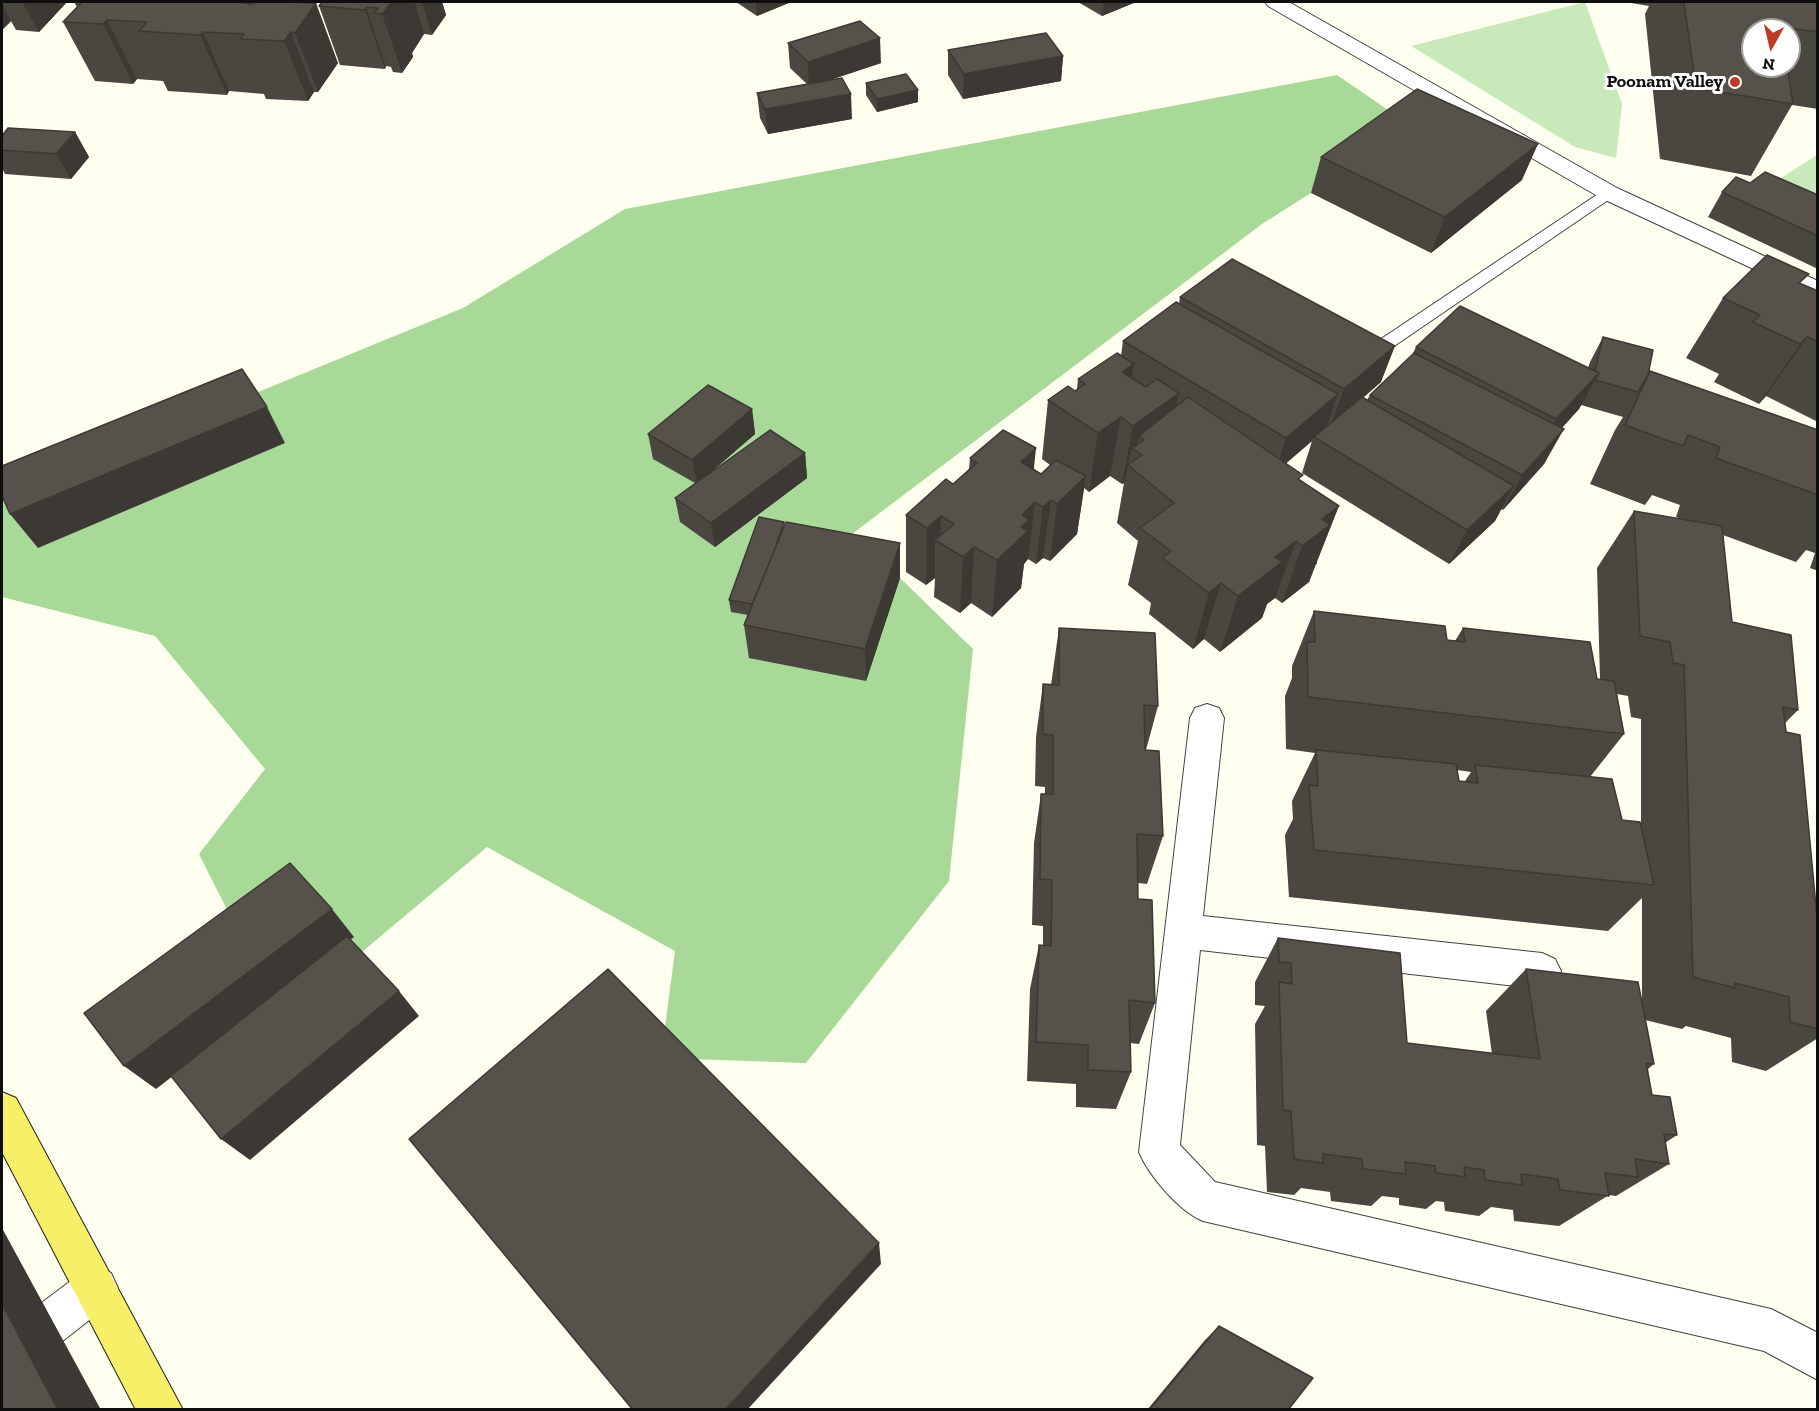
<!DOCTYPE html>
<style>
body{margin:0}
#map{position:relative;width:1819px;height:1411px;overflow:hidden;background:#ffffef;font-family:"Zilla Slab",serif}
canvas{display:block}
.frame{position:absolute;inset:0;border:3px solid #0e0e0e;pointer-events:none}
.north{position:absolute;left:1741px;top:18px;width:60px;height:60px;box-sizing:border-box;background:#fff;border:2px solid #9f9f9f;border-radius:50%;rotate:188deg;font-size:16px;font-weight:700;line-height:24px;text-align:center;color:#0e0e0e}
.north::after{content:'';display:block;margin:auto;width:21px;height:27px;background:#bc3d27;clip-path:polygon(50% 0,100% 100%,50% 72%,0 100%)}
</style>
<div id="map">
<canvas width="1819" height="1411"></canvas>
<div class="frame"></div>
<div class="north">N</div>
</div>
<script>
const ctx = document.querySelector('canvas').getContext('2d');
ctx.lineJoin = 'round';
function fill(path, color) {
  ctx.fillStyle = color;
  ctx.fill(path, 'evenodd');
}
function stroke(path, color, width, dash) {
  ctx.strokeStyle = color;
  ctx.lineWidth = width;
  ctx.lineCap = dash ? 'butt' : 'round';
  ctx.setLineDash(dash || []);
  ctx.stroke(path);
}
function drawText(font, color, halo, rows, align = 'center') {
  ctx.font = font + ' "Zilla Slab",serif';
  ctx.lineWidth = 6;
  ctx.setLineDash([]);
  ctx.textBaseline = 'middle';
  ctx.strokeStyle = halo;
  ctx.fillStyle = color;
  for (const [text, x, y, turn = 0] of rows) {
    ctx.save();
    ctx.translate(x, y);
    ctx.rotate((+turn || 0) * Math.PI / 180);
    ctx.textAlign = isNaN(turn) ? turn : align;
    if (halo) ctx.strokeText(text, 0, 0);
    ctx.fillText(text, 0, 0);
    ctx.restore();
  }
}
const green = new Path2D(`
 M1585 2 1622 104 1616 158 1575 147 1411 46Z
 M1817 155V201L1764 189Z`);
const forest = new Path2D(`
 M1337 75 1407 123 1311 193 1262 224 848 537 900 578 973 649 949 881 806 1063 661 1058 675 951 487 847 282 1019 199 854 265 769 155 636 2 597V497L463 308 625 209Z`);
const lane = new Path2D(`
 M1609 188 1614 190 1617 193 1614 196 1381 355H1369L1366 351 1369 347 1604 190Z`);
const street = new Path2D(`
 M1265 2H1289L1617 188 1818 281V299L1601 198 1268 6Z
 M1207 704 1219 708 1224 718 1203 916 1542 953 1555 959 1561 971 1555 983 1542 989 1200 950 1180 1145 1215 1182 1771 1309 1818 1333V1380L1764 1351 1203 1221C1179 1211 1149 1176 1139 1152L1190 718 1195 708Z
 M96 1266 111 1273 118 1288 111 1303 18 1376 2 1382V1333L81 1273Z`);
const primary = new Path2D(`
 M2 1092 16 1098 183 1410H136L2 1152Z`);
const wall = new Path2D(`
 M2 2H67L39 32 16 30 11 21 2 30Z
 M74 2H245L246 4H254L256 2 338 63 318 92H314L308 101 266 99 264 94 229 91 227 95 168 91 163 81 137 79 133 84 95 81 63 22 77 7Z
 M322 2H442L446 15 432 35 424 34 412 53 413 57 402 73 393 72 391 67 386 66 385 69 340 65 319 6Z
 M736 2H791L757 16Z
 M1078 2H1136L1102 16Z
 M1631 2H1818V109L1792 105 1751 176 1660 159 1645 14 1649 6 1631 3ZM1753 30H1789V66H1753Z
 M788 43 881 63 830 80 852 119 768 134 760 118 757 93 807 84 790 68Z
 M948 50 1063 56 1061 81 963 99 948 75Z
 M866 83 918 90V102L877 112 866 95Z
 M75 132 89 157 71 179 5 174 2 168V136Z
 M1321 157 1522 180 1431 253 1311 193Z
 M1750 183 1818 195V269L1708 217 1722 192Z
 M1802 284 1818 291V422L1766 396 1759 404 1714 382 1719 374 1686 358 1723 298Z
 M1180 297 1381 382 1363 398 1367 400 1370 395 1412 355 1416 347 1588 368 1590 362 1603 337 1648 375 1818 430V571L1810 568 1815 553 1806 550 1796 562 1723 535 1732 622 1798 710 1785 723 1818 928V1038L1766 1071 1732 1062 1731 1038 1686 1026 1682 1029 1645 1020 1654 1064 1648 1069 1652 1095 1677 1135 1665 1143 1669 1164 1616 1196 1609 1195 1559 1226 1514 1221 1513 1210 1491 1207 1479 1216 1445 1211 1444 1202 1436 1201 1426 1209 1399 1205V1198L1382 1196 1371 1206 1331 1201 1330 1192 1301 1188 1294 1195 1267 1192 1265 1146 1257 1145 1255 1024 1265 1006 1255 1005V982L1278 938 1407 1043 1492 1054 1486 1011 1526 969 1642 1003V898L1608 931 1289 897 1285 835 1293 819 1292 801 1315 753 1286 749 1285 696 1292 678V666L1314 611 1447 640 1455 641 1463 628 1597 679H1600L1597 568 1634 511 1681 519 1676 517 1680 505 1652 495 1645 505 1590 484 1615 430 1623 417 1581 405 1579 409 1562 428 1544 464 1503 510 1501 509 1495 521 1449 564 1302 473 1312 441 1286 463 1301 481 1317 564 1315 565 1309 582 1282 603 1275 598 1267 604 1262 618 1220 652 1204 639 1193 649 1149 614 1151 603 1128 585 1138 541 1117 523 1124 483 1122 484 1110 476 1089 492 1084 488 1077 534 1050 561 1043 558 1036 564 1028 559 1024 564 1021 588 992 617 971 603 960 613 934 597 935 578 926 585 906 572V515L953 484 969 469 970 458 1034 469 1041 474 1050 465 1042 459 1048 400 1075 391 1077 389 1078 379 1121 356 1123 341 1179 304ZM1617 694 1628 696 1631 717 1641 719V830L1622 820 1590 777 1624 734ZM1457 770 1471 772 1465 781H1459Z
 M752 409 755 434 710 473 805 453 807 478 715 547 680 522 675 498 695 483 653 459 648 434Z
 M785 526 900 578 866 681 749 658 744 625 748 615 731 612 729 600Z
 M1059 628 1158 706 1146 750 1163 836 1147 884 1138 883V899L1155 1003 1139 1044 1130 1043 1131 1072 1116 1109 1076 1107V1084L1027 1081 1030 989 1039 945H1043V926L1032 925 1034 843 1041 794H1045V787L1035 786 1036 737 1043 684 1051 685Z
 M1219 1326 1288 1410H1147L1205 1340Z`);
const shadedWall = new Path2D(`
 M22 2H67L39 32Z
 M392 2H415L424 34 412 53 413 57 402 73 382 14Z
 M422 2H442L446 15 432 35Z
 M756 2H791L757 16Z
 M1104 2H1136L1102 16Z
 M316 3 338 63 318 92 295 33Z
 M2 4 11 21 2 30Z
 M366 7 386 66 385 69 365 10Z
 M107 20 137 79 133 84 103 24Z
 M203 32 229 91 227 95 200 35Z
 M291 32 314 92 308 101 284 41Z
 M880 38 881 63 809 87 808 62Z
 M1063 56 1061 81 963 99 964 74Z
 M918 90V102L877 112V99Z
 M851 94 852 119 768 134 765 109Z
 M75 132 89 157 71 179 56 154Z
 M1538 144 1522 180 1431 253 1445 217Z
 M1807 337 1766 396 1759 404 1800 344Z
 M1395 346 1381 382 1331 424 1344 389Z
 M1134 364 1124 419 1121 417 1110 476 1089 492 1098 433 1122 372Z
 M1599 373 1579 409 1537 454 1556 419Z
 M1179 393 1166 452 1144 440 1139 436 1136 451 1132 448 1124 483 1122 484 1133 426Z
 M1338 394 1326 429 1314 437 1312 441 1275 473 1286 438Z
 M267 407 285 443 38 548 10 514Z
 M752 409 755 434 697 484 692 460Z
 M1564 429 1544 464 1503 510 1522 475Z
 M1036 448 1030 507 1021 462Z
 M805 453 807 478 715 547 711 523Z
 M1086 476 1077 534 1050 561 1057 504Z
 M1514 486 1495 521 1449 564 1467 530Z
 M1051 500 1043 558 1036 564 1043 507Z
 M1035 502 1028 559 1024 564 1021 588 992 617 997 560 1022 515Z
 M1339 506 1309 582 1282 603 1302 546 1322 519Z
 M941 516 940 543 935 540V578L926 585 927 528Z
 M1296 541 1275 598 1267 604 1262 618 1220 652 1238 596 1275 557Z
 M900 543V578L866 681 865 649Z
 M974 547 971 603 960 613 963 557Z
 M1221 583 1204 639 1193 649 1209 593Z
 M332 909 354 937 156 1089 124 1066Z
 M399 991 419 1016 250 1160 221 1139Z
 M2 1228 101 1410H58L2 1304Z
 M879 1243 881 1264 747 1410H725Z`);
const building = new Path2D(`
 M82 2H243L241 3 254 4 256 2H280L316 3 295 33 291 32 284 41 241 39 244 34 203 32 200 35 139 31 147 22 107 20 103 24 63 22Z
 M322 2H392L382 14 374 13 378 8 366 7 365 10 319 6Z
 M1684 2H1818V32L1782 27V30H1753V66H1787L1793 104 1696 88Z
 M860 21 880 38 808 62 788 43Z
 M1046 33 1063 56 964 74 948 50Z
 M906 74 918 90 877 99 866 83Z
 M842 78 851 94 765 109 757 93Z
 M1417 89 1538 144 1445 217 1321 157Z
 M8 128 75 132 56 154 2 150V136Z
 M1765 172 1818 195V236L1722 192 1736 177 1750 183Z
 M1767 255 1809 274 1799 283 1818 291V342L1807 337 1800 344 1753 322 1760 315 1723 298Z
 M1232 259 1395 346 1344 389 1180 297Z
 M1176 302 1338 394 1286 438 1123 341Z
 M1460 306 1599 373 1556 419 1416 347Z
 M1603 337 1653 350 1648 375 1638 392 1595 380 1599 373 1595 371Z
 M1117 353 1134 364 1122 372 1146 387 1157 379 1179 393 1133 426 1121 417 1098 433 1048 400 1068 386 1075 391 1085 384 1078 379Z
 M1414 353 1564 429 1522 475 1370 395Z
 M242 369 267 407 10 514 2 496V466Z
 M1650 371 1818 430V495L1716 458 1720 447 1688 435 1683 446 1625 425Z
 M708 385 752 409 692 460 648 434Z
 M1188 397 1303 475 1298 479 1339 506 1322 519 1330 525 1302 546 1296 541 1275 557 1282 562 1238 596 1221 583 1209 593 1162 558 1171 551 1140 528 1174 503 1128 465 1142 455 1132 448 1144 440 1139 436Z
 M1362 397 1514 486 1467 530 1314 437Z
 M770 430 805 453 711 523 675 498Z
 M1003 430 1036 448 1021 462 1041 474 1056 460 1086 476 1057 504 1051 500 1043 507 1035 502 1022 515 1029 520 1021 527 1028 531 997 560 974 547 963 557 935 540 954 524 941 516 927 528 906 515 946 479 953 484 977 463 970 458Z
 M1634 511 1722 526 1732 622 1791 635 1798 710 1783 707 1786 732 1800 735 1818 928V1029L1790 1022 1789 997 1735 983V988L1693 977 1684 665 1673 663 1670 642 1640 636Z
 M759 517 784 522 773 554 752 604 729 600Z
 M786 522 900 543 865 649 744 625Z
 M1314 611 1445 626 1447 640 1465 642 1463 628 1590 642 1597 679 1614 681 1624 734 1308 697 1307 642H1315Z
 M1059 628 1155 633 1158 706 1144 705 1145 750 1159 751 1163 836 1137 834 1138 899 1152 900 1155 1003 1129 1000 1131 1072 1088 1070V1045L1036 1042 1039 945 1051 946 1052 880 1040 879 1041 794H1053V735L1043 734V684L1059 685Z
 M1316 750 1456 764 1459 781 1478 783 1475 765 1612 779 1622 820 1640 822 1654 885 1314 850 1309 785 1318 786Z
 M290 863 332 909 124 1066 84 1013Z
 M347 936 399 991 221 1139 171 1076Z
 M1278 938 1400 953 1407 1043 1540 1059 1526 969 1638 982 1654 1064 1646 1063 1652 1095 1670 1097 1677 1135 1664 1134 1669 1164 1635 1159 1638 1177 1605 1173 1609 1196 1560 1190 1558 1179 1521 1174 1522 1185 1485 1180 1484 1170 1464 1167 1465 1177 1436 1173 1435 1166 1405 1162 1406 1174 1363 1169 1362 1159 1323 1154V1163L1294 1159 1291 1111 1283 1110 1279 982 1292 984 1291 963 1279 962Z
 M608 969 879 1243 725 1410H633L409 1139Z
 M2 1304 58 1410H2Z
 M1219 1326 1313 1378 1288 1410H1149Z`);
const markers = [
 [1735,82,6,"#bc3d27"]
];
const farPoinames = [
 ["Poonam Valley",1723,82]
];
fill(green, '#c8e9b9');
fill(forest, '#a9d998');
stroke(lane, '#414141', 2);
stroke(street, '#414141', 2);
stroke(primary, '#1f1f1f', 2);
fill(lane, '#fff');
fill(street, '#fff');
fill(primary, '#f6ef67');
fill(wall, '#4a4640');
fill(shadedWall, '#3c3934');
fill(building, '#56514a');
stroke(building, '#3c3934', 1.5);
for (const [x, y, r, color] of markers) {
  const dot = new Path2D();
  dot.arc(x, y, r, 0, 2 * Math.PI);
  ctx.fillStyle = color;
  ctx.fill(dot);
  stroke(dot, '#fff', 2);
}
drawText('bold 18px', '#0e0e0e', '#fff', farPoinames, 'right');
</script>
